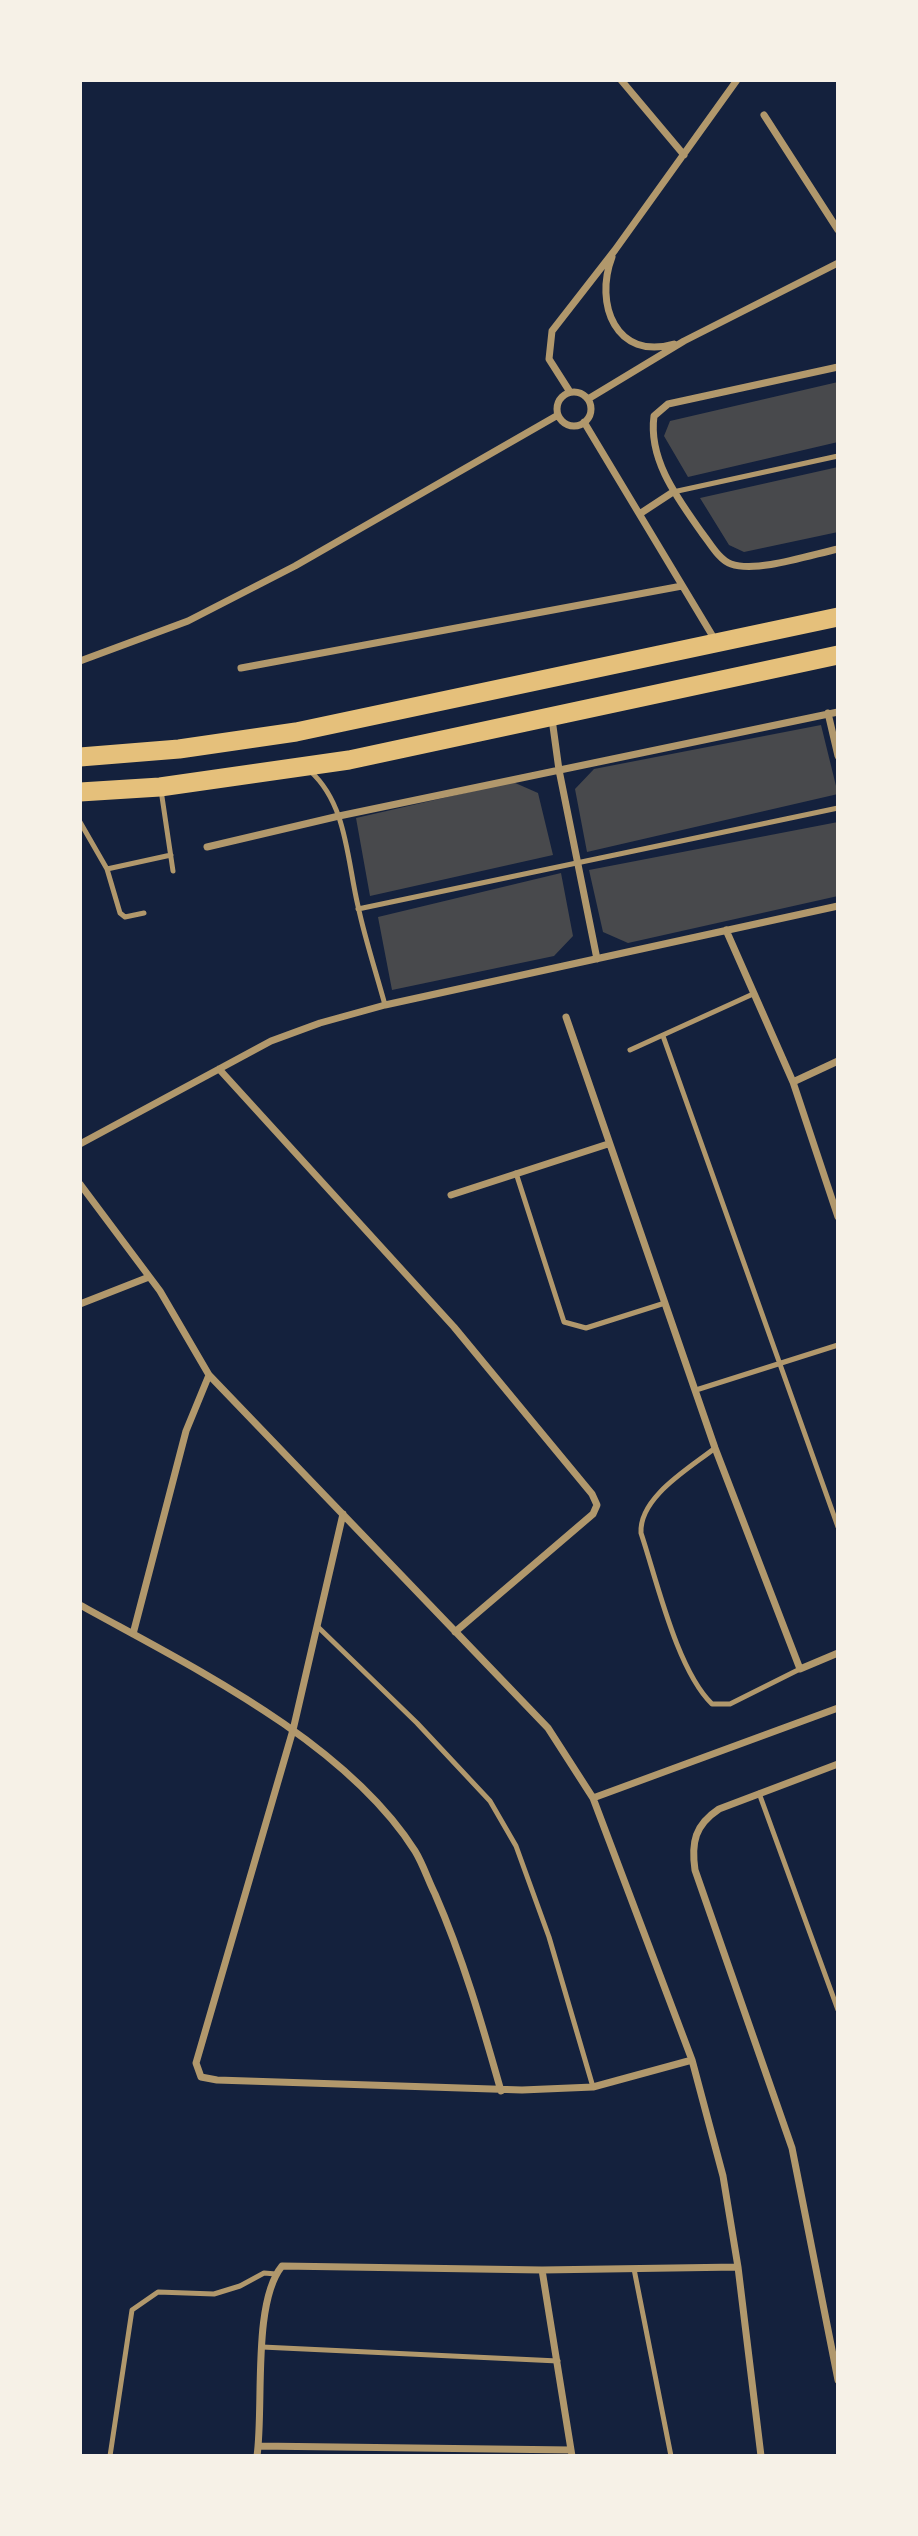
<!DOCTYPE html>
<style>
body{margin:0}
#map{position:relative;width:918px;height:2536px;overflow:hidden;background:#14213d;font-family:Quicksand,sans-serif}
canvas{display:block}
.frame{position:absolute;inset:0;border:82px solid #f6f1e7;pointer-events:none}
</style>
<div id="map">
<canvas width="918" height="2536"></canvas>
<div class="frame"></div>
</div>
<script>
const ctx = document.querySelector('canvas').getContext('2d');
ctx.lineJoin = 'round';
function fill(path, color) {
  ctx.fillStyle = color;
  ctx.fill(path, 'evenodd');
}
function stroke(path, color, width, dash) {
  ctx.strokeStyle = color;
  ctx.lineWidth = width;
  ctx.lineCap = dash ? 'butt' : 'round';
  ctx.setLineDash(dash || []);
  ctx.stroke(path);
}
const building = new Path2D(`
 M838 382V442L688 477 664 436 670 421Z
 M838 467V532L744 552 729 545 700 498Z
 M821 725 838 794 587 852 575 789 594 769Z
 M513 782 538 793 553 855 370 896 356 818Z
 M838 822V896L628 943 603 932 589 870Z
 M561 873 573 936 554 956 392 990 378 917Z`);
const service = new Path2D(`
 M673 492 838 456
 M310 771C347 804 347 860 358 906 365 939 376 972 385 1005
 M161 790 173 871
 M80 822 107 869 120 913 125 917 144 913
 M107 869 171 855
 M358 909 838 808
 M663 1036 838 1527
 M630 1050 753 994
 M516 1173 564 1322 586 1328 665 1303
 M696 1390 838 1345
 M715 1448C690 1468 639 1497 641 1533 657 1581 677 1670 712 1704H730L800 1669
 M318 1627 417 1723 490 1801 516 1846 549 1937 593 2087
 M759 1793 838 2010
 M634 2269 671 2456
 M262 2347 558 2361
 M110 2456 132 2310 158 2292 214 2294 240 2286 264 2273 276 2274`);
const minor = new Path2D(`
 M621 80 684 155
 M764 115 838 230
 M612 257C594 304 616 361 674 344
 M838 367 668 404 654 416C648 460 678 499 702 533 710 543 719 560 731 564 757 573 810 555 838 549
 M570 392 549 359 552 331 615 250 737 80
 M557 409a17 17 0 1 1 34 0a17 17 0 1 1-34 0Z
 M588 399 684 341 838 263
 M584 422 715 640
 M641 513 673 492
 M80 661 188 621 295 566 558 415
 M241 668 682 586
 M828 713 838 756
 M552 719 559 770 597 959
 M207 847 339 816 838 712
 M726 930 793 1082 838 1217
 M566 1017 715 1448 800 1669 838 1653
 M219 1069 454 1327 592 1494 597 1505 593 1514 455 1632
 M793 1082 838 1061
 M80 1144 271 1041 320 1023 385 1005 838 906
 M80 1184 160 1291 209 1375 548 1728 593 1798 692 2060 723 2176 738 2267 761 2456
 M451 1195 608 1144
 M80 1304 149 1277
 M343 1514 293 1730 196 2063 201 2077 217 2080 522 2090 593 2087 692 2060
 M80 1605C192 1667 345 1741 415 1851 423 1864 428 1880 435 1894 463 1958 482 2024 501 2091
 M133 1634 186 1431 209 1375
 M838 1764 719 1809C695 1825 691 1842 695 1870L792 2148 838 2380
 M593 1798 838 1708
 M542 2270 572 2456
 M258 2446 571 2450
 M257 2456C264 2407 252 2303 282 2266L542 2270 738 2267`);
const trunk = new Path2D(`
 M80 757 179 749 296 732 838 617
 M80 792 160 787 349 760 838 655`);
fill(building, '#48494c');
stroke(service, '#b1986c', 5);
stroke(minor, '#b1986c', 7);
stroke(trunk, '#e5c07b', 19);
</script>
